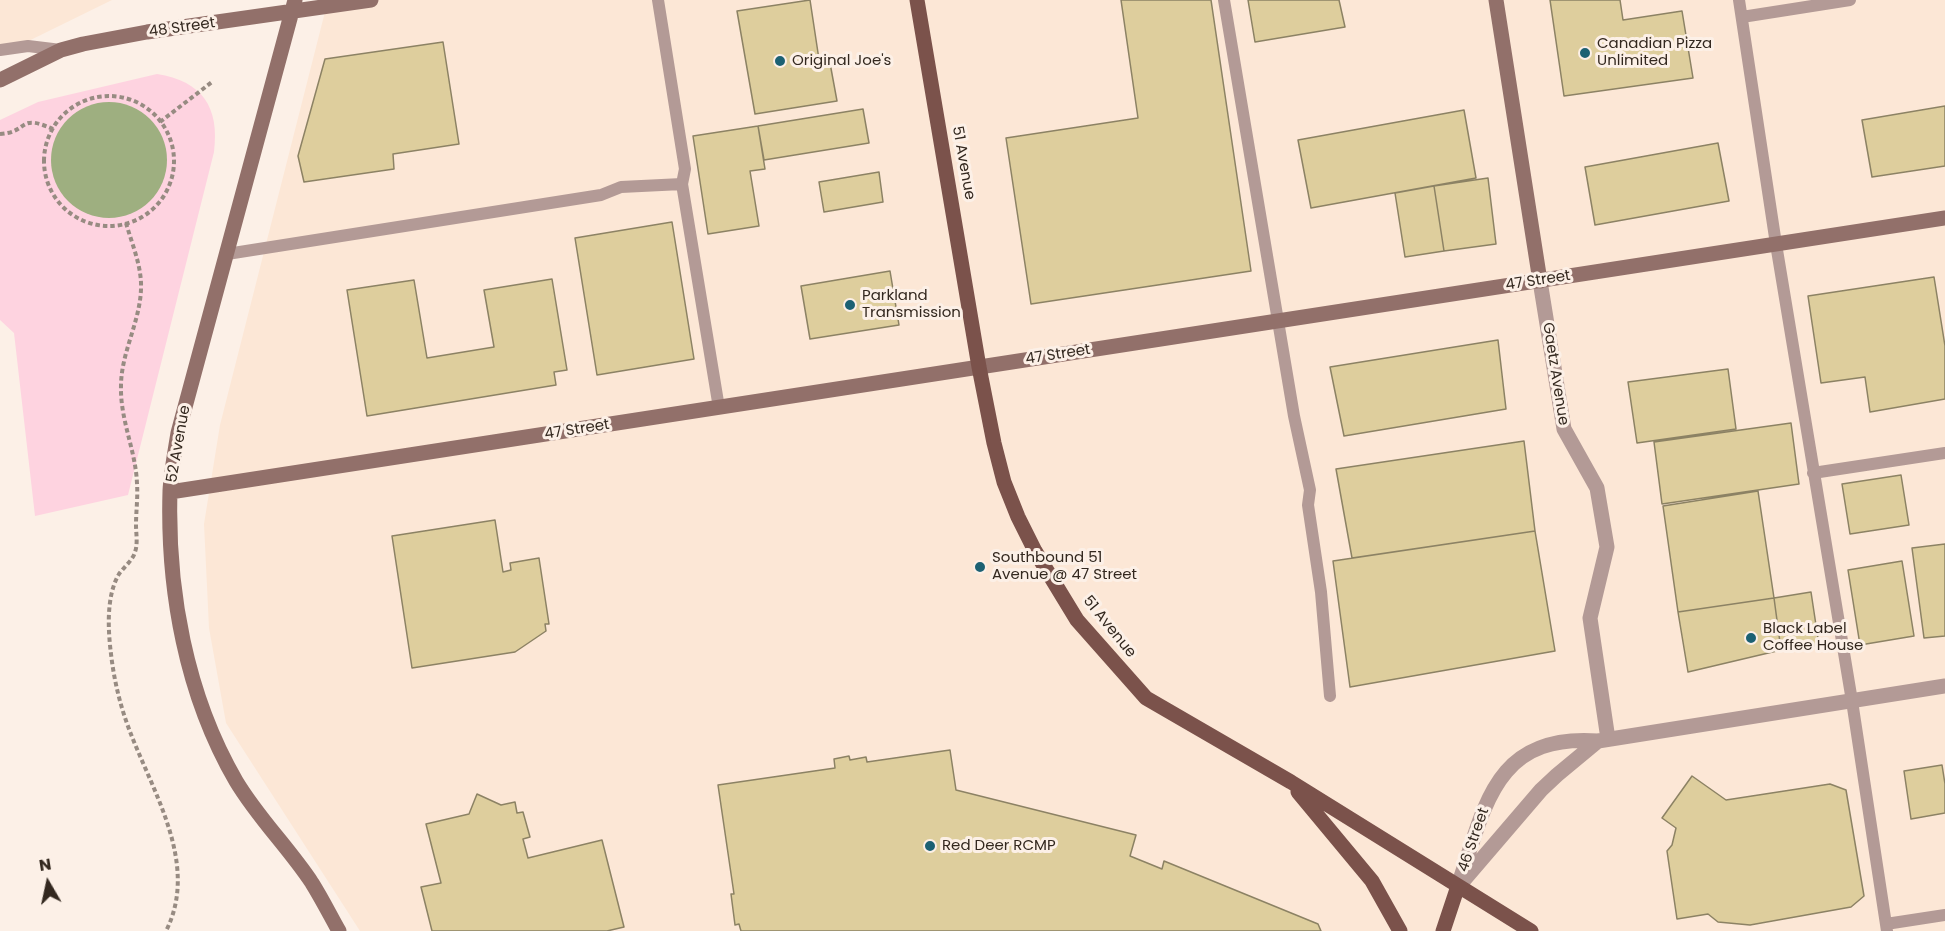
<!DOCTYPE html>
<style>
body{margin:0}
#map{position:relative;width:1945px;height:931px;overflow:hidden;background:#fcf0e7;font-family:Poppins,sans-serif}
canvas{display:block}
.north{position:absolute;left:18px;top:853px;width:60px;height:60px;-webkit-text-stroke:4px #fcf0e7;paint-order:stroke;rotate:351deg;font-size:16px;font-weight:700;line-height:24px;text-align:center;color:#33281f}
.north::after{content:'';display:block;margin:auto;width:21px;height:27px;background:#33281f;clip-path:polygon(50% 0,100% 100%,50% 72%,0 100%)}
</style>
<div id="map">
<canvas width="1945" height="931"></canvas>
<div class="north">N</div>
</div>
<script>
const ctx = document.querySelector('canvas').getContext('2d');
ctx.lineJoin = 'round';
function fill(path, color) {
  ctx.fillStyle = color;
  ctx.fill(path, 'evenodd');
}
function stroke(path, color, width, dash) {
  ctx.strokeStyle = color;
  ctx.lineWidth = width;
  ctx.lineCap = dash ? 'butt' : 'round';
  ctx.setLineDash(dash || []);
  ctx.stroke(path);
}
function drawText(font, color, halo, rows, align = 'center') {
  ctx.font = font + ' Poppins,sans-serif';
  ctx.lineWidth = 6;
  ctx.setLineDash([]);
  ctx.textBaseline = 'middle';
  ctx.strokeStyle = halo;
  ctx.fillStyle = color;
  for (const [text, x, y, turn = 0] of rows) {
    ctx.save();
    ctx.translate(x, y);
    ctx.rotate((+turn || 0) * Math.PI / 180);
    ctx.textAlign = isNaN(turn) ? turn : align;
    if (halo) ctx.strokeText(text, 0, 0);
    ctx.fillText(text, 0, 0);
    ctx.restore();
  }
}
const built = new Path2D(`
 M0 0H112L0 55Z
 M328 0H1945V931H360L226 723 209 628 204 524 220 425Z`);
const green = new Path2D(`
 M157 74C202 81 220 107 214 152L128 495 35 516 14 333 0 320V120L38 102Z`);
const water = new Path2D(`
 M51 160a58 58 0 1 1 116 0a58 58 0 1 1-116 0Z`);
const building = new Path2D(`
 M810 0 820 66 830 63 837 101 755 114 737 11Z
 M1121 0H1211L1251 271 1031 304 1006 138 1138 118Z
 M1248 0H1339L1345 27 1255 42Z
 M1550 0H1620L1623 20 1682 11 1693 78 1564 96Z
 M443 42 459 144 393 154 394 169 304 182 298 156 325 59Z
 M1945 106V166L1872 177 1862 120Z
 M863 109 869 143 764 160 758 126Z
 M1464 110 1476 178 1311 208 1298 140Z
 M758 126 765 169 750 171 759 226 708 234 693 136Z
 M1718 143 1729 201 1595 225 1585 167Z
 M879 172 883 202 824 212 819 182Z
 M1488 178 1496 244 1444 251 1434 186Z
 M1434 186 1444 251 1405 257 1395 193Z
 M672 222 694 359 597 375 575 238Z
 M890 271 899 325 810 339 801 286Z
 M1934 277 1945 346V399L1870 412 1865 377 1821 383 1808 296Z
 M552 279 567 370 554 372 556 385 367 416 347 290 414 280 427 358 494 347 484 290Z
 M1498 340 1506 409 1344 436 1330 367Z
 M1728 369 1736 429 1637 443 1628 382Z
 M1791 423 1799 484 1662 504 1654 442Z
 M1524 441 1535 531 1352 558 1336 469Z
 M1901 475 1909 525 1850 534 1842 484Z
 M1758 491 1774 598 1678 612 1663 506Z
 M495 520 503 572 511 570 510 563 539 558 549 624H545L546 631 515 652 412 668 392 536Z
 M1535 531 1555 651 1350 687 1333 561Z
 M1945 544V636L1924 638 1912 548Z
 M1902 561 1914 636 1860 645 1848 570Z
 M1811 592 1819 645 1781 650 1774 598Z
 M1774 598 1781 650 1688 672 1678 612Z
 M950 750 956 790 1136 835 1130 856 1162 869 1164 861 1318 924 1321 931H741L739 924 735 925 731 894H734L718 785 835 768 834 759 849 756 850 760 866 757 867 762Z
 M1942 765 1945 784V813L1911 819 1904 771Z
 M1692 776 1726 800 1830 784 1846 790 1864 896 1851 907 1750 925 1718 922 1708 914 1677 919 1667 851 1672 845 1676 828 1662 818Z
 M477 794 501 805 515 802 517 813 523 812 530 837 523 839 528 858 602 840 624 927 607 931H432L421 887 441 883 426 824 469 814Z`);
const path = new Path2D(`
 M44 161a65 65 0 1 1 130 0a65 65 0 1 1-130 0Z
 M160 122 212 82
 M0 134C30 132 17 113 53 129
 M126 223C132 244 142 267 141 289 140 322 121 353 121 386 120 420 136 451 137 484 138 497 136 511 136 525 136 533 138 544 135 552 133 560 124 567 119 574 106 596 108 630 111 654 114 680 120 705 129 729 152 791 200 864 166 931`);
const lane = new Path2D(`
 M658 0 685 169 682 184 719 408
 M1224 0 1294 416 1310 490 1308 505 1321 592 1330 696
 M1739 0 1776 244 1852 701 1887 931
 M1742 17 1850 0
 M0 50 28 46 61 50
 M227 254 601 195 621 187 682 184
 M1813 473 1945 453
 M1886 924 1945 915`);
const street = new Path2D(`
 M1540 281 1564 429 1597 488 1607 547 1590 618 1608 739
 M1463 881 1541 790 1557 775 1598 741
 M1458 886C1485 807 1494 733 1598 741L1945 686`);
const secondary = new Path2D(`
 M295 0 178 433C175 452 171 472 170 491 167 590 186 695 236 781 258 818 289 848 312 883 322 899 330 915 339 931
 M1496 0 1540 281
 M0 80 61 50 83 44 147 32 371 0
 M170 492 1945 218`);
const primary = new Path2D(`
 M917 0 979 367 994 443 1004 482 1018 517 1035 551 1077 620 1146 698 1291 782 1531 931
 M1298 792 1372 881 1400 931
 M1443 931 1458 886`);
const markers = [
 [1585,53,6,"#1c6173"],
 [780,61,6,"#1c6173"],
 [850,305,6,"#1c6173"],
 [980,567,6,"#1c6173"],
 [1751,638,6,"#1c6173"],
 [930,846,6,"#1c6173"]
];
const streetNames = [
 ["48 Street",182,28,-8],
 ["51 Avenue",963,163,80],
 ["47 Street",1538,281,-9],
 ["47 Street",1058,355,-9],
 ["Gaetz Avenue",1555,374,81],
 ["47 Street",577,430,-9],
 ["52 Avenue",179,444,-80],
 ["51 Avenue",1109,627,51],
 ["46 Street",1474,840,-71]
];
const poiNames = [
 ["Canadian Pizza",1597,44],
 ["Unlimited",1597,61],
 ["Original Joe's",792,61],
 ["Parkland",862,296],
 ["Transmission",862,313],
 ["Southbound 51",992,558],
 ["Avenue @ 47 Street",992,575],
 ["Black Label",1763,629],
 ["Coffee House",1763,646],
 ["Red Deer RCMP",942,846]
];
fill(built, '#fce7d6');
fill(green, '#fed3e0');
fill(water, '#9eaf80');
fill(building, '#dece9d');
stroke(building, '#8c8264', 1.5);
stroke(path, '#978b82', 4, [4.5, 3]);
stroke(lane, '#b39a96', 12);
stroke(street, '#b39a96', 15);
stroke(secondary, '#92706a', 15);
stroke(primary, '#7b524b', 15);
for (const [x, y, r, color] of markers) {
  const dot = new Path2D();
  dot.arc(x, y, r, 0, 2 * Math.PI);
  ctx.fillStyle = color;
  ctx.fill(dot);
  stroke(dot, '#fcf0e7', 2);
}
drawText('15px', '#33281f', '#fcf0e7', streetNames);
drawText('15px', '#33281f', '#fcf0e7', poiNames, 'left');
</script>
